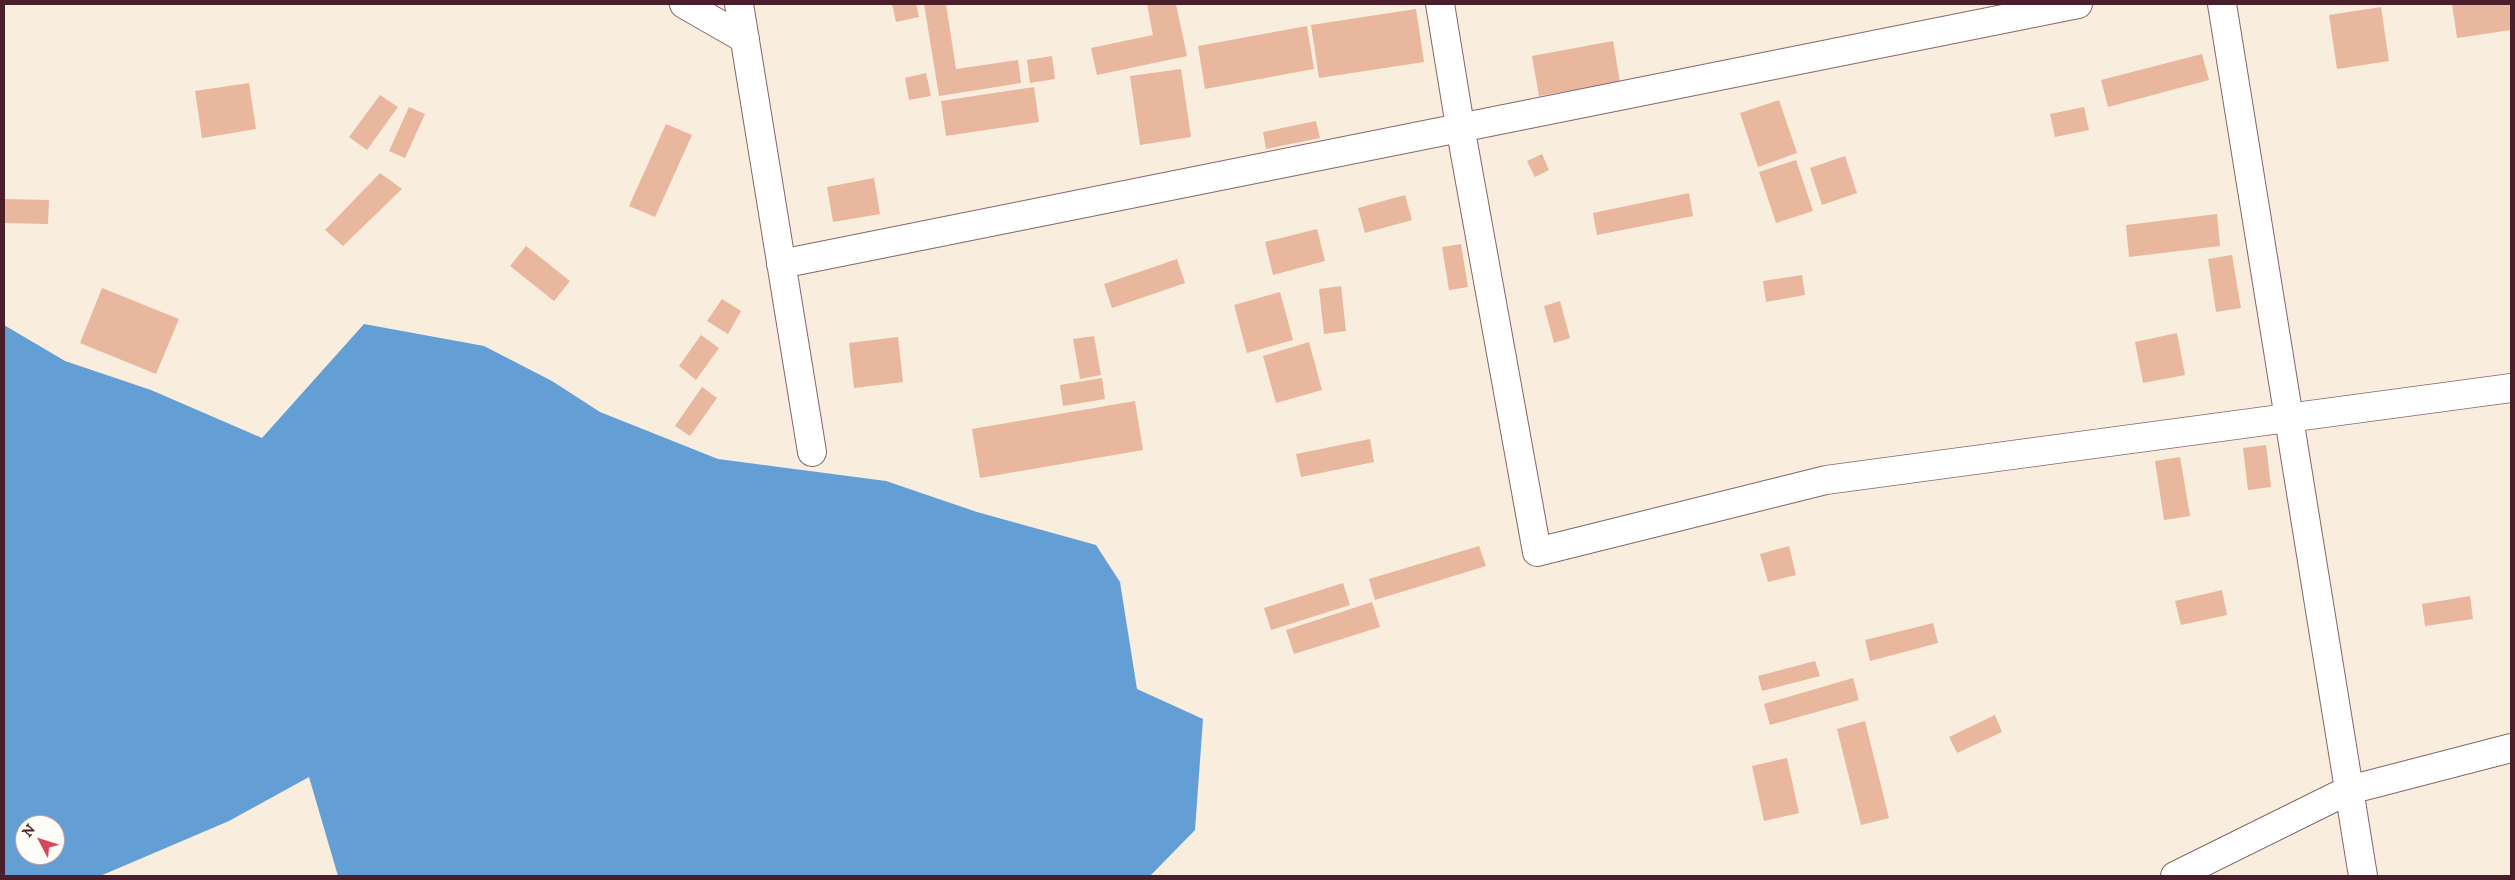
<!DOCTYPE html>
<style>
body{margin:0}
#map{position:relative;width:2515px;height:880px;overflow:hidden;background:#f9eddd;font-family:"IM FELL DW Pica",serif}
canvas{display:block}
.frame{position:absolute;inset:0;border:5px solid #4a1f2b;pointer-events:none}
.north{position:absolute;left:15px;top:815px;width:50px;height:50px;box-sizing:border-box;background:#fdfcf7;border:1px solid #b5a4a5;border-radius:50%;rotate:310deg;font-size:14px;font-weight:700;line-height:20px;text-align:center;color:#4a1f2b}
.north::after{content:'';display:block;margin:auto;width:18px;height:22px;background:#d1495b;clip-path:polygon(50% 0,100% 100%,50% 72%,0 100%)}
</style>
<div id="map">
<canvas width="2515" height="880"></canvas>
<div class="frame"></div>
<div class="north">N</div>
</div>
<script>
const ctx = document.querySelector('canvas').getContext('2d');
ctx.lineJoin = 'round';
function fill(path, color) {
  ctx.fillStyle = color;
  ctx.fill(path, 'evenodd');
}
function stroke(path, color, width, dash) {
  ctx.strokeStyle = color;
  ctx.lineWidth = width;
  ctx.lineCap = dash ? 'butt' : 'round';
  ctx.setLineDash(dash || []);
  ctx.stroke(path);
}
const water = new Path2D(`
 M364 324 484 346 552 381 600 412 718 459 886 481 977 512 1096 545 1120 582 1137 689 1203 719 1195 830 1150 876H338L309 777 229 821 100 876H4V325L65 361 151 390 262 438ZM25 825H55V855H25Z`);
const building = new Path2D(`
 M892 4H916L919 17 896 22Z
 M924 4H946L956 69 1018 60 1021 83 939 96Z
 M1147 4H1176L1187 56 1097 75 1091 48 1153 35Z
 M2452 4H2511V30L2457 38Z
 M2381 7 2389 61 2337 69 2329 15Z
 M1416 9 1424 62 1319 78 1311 25Z
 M1307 26 1314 69 1205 89 1198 46Z
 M1613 41 1620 82 1539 96 1532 56Z
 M2202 54 2209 80 2108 107 2101 80Z
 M1052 56 1055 79 1030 83 1027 60Z
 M1181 69 1191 137 1140 145 1130 76Z
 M926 73 931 96 909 100 905 78Z
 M249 83 256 129 202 138 195 91Z
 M1034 87 1039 122 946 136 941 101Z
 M380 95 398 107 367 150 349 137Z
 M1779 100 1797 153 1758 167 1740 113Z
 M409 107 425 114 405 158 389 151Z
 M2084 107 2089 130 2055 137 2050 114Z
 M1316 121 1320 138 1266 149 1263 132Z
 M666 124 692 135 655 217 629 206Z
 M1542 154 1549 170 1535 177 1527 161Z
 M1845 156 1857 193 1822 205 1810 168Z
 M1796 160 1813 211 1776 223 1759 172Z
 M380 173 402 189 343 246 325 230Z
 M874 178 880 214 833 222 827 187Z
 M1689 193 1693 216 1597 235 1593 213Z
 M1405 195 1412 220 1365 233 1358 208Z
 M4 199 49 200 48 224 4 223Z
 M2217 214 2220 246 2129 257 2126 225Z
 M1317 229 1325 261 1273 275 1265 242Z
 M1461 244 1468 287 1449 290 1442 247Z
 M526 246 570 281 554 301 510 266Z
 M2232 255 2241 308 2216 312 2208 259Z
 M1177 259 1185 283 1112 308 1104 284Z
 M1802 275 1805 295 1766 302 1763 281Z
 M1341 286 1346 331 1324 334 1319 289Z
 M102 288 179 319 156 374 80 343Z
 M1280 292 1293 340 1247 353 1234 305Z
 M722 299 741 311 728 334 707 321Z
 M1560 301 1570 338 1554 343 1544 306Z
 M2177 333 2185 375 2143 383 2135 342Z
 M701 335 719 348 696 380 679 366Z
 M1094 336 1101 375 1080 379 1073 339Z
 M898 337 903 382 854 388 849 343Z
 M1309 342 1322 390 1276 403 1263 356Z
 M1102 378 1105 399 1063 406 1060 385Z
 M702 387 717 398 690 436 675 426Z
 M1135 401 1143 450 980 478 972 429Z
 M1370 439 1374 462 1301 477 1296 454Z
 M2266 445 2271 487 2248 490 2243 448Z
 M2180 457 2190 516 2164 520 2155 461Z
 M1479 546 1486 566 1375 600 1369 579Z
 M1789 546 1796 575 1768 582 1760 554Z
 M1343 583 1350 605 1271 630 1264 608Z
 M2222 590 2227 615 2181 625 2175 601Z
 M2470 596 2473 619 2425 626 2422 604Z
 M1372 602 1380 627 1294 654 1286 630Z
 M1933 623 1938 643 1870 661 1865 640Z
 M1815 661 1820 676 1762 691 1758 676Z
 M1853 678 1859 700 1770 725 1764 704Z
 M1995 715 2002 732 1957 753 1949 737Z
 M1865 721 1889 818 1861 825 1837 729Z
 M1787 758 1799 813 1764 821 1752 766Z`);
const minor = new Path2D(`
 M684 4 745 39
 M739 4 812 452
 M1440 4 1460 126 1537 552 1826 480 2511 388
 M2222 4 2363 876
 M781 264 2078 4
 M2175 876 2349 790 2511 748`);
fill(water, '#639fd4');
fill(building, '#e8b79e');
stroke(minor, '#876769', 30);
stroke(minor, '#fff', 28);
</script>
